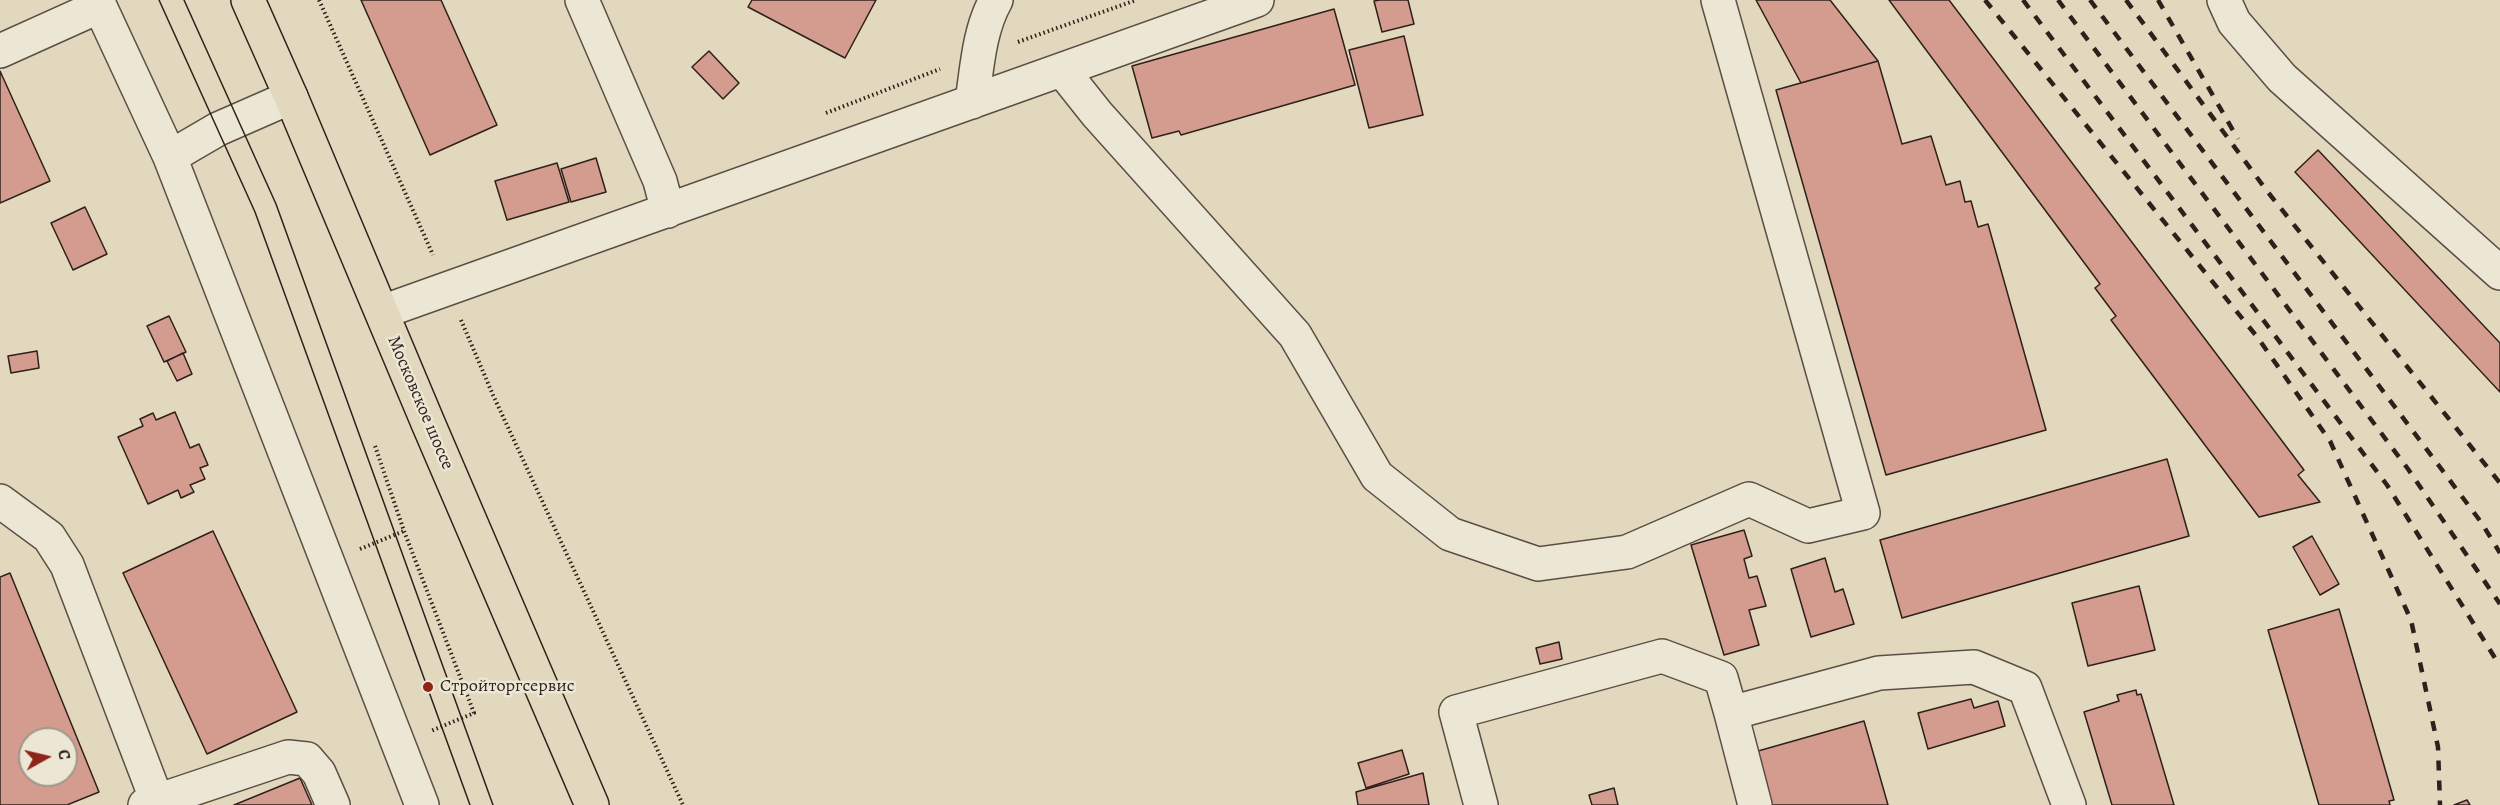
<!DOCTYPE html>
<meta charset="utf-8">
<style>
body{margin:0}
#map{position:relative;width:2500px;height:805px;overflow:hidden;background:#e2d8bd;font-family:Alegreya,serif}
canvas{display:block}
.north{position:absolute;left:18px;top:727px;width:60px;height:60px;box-sizing:border-box;background:#ece6d4;border:2px solid #a0978a;border-radius:50%;rotate:82deg;font-size:16px;font-weight:700;line-height:24px;text-align:center;color:#2f201b}
.north::after{content:'';display:block;margin:auto;width:21px;height:27px;background:#8f2418;clip-path:polygon(50% 0,100% 100%,50% 72%,0 100%)}
</style>
<div id="map">
<canvas width="2500" height="805"></canvas>
<div class="north">С</div>
</div>
<script>
const ctx = document.querySelector('canvas').getContext('2d');
ctx.lineJoin = 'round';
function fill(path, color) {
  ctx.fillStyle = color;
  ctx.fill(path, 'evenodd');
}
function stroke(path, color, width, dash) {
  ctx.strokeStyle = color;
  ctx.lineWidth = width;
  ctx.lineCap = dash ? 'butt' : 'round';
  ctx.setLineDash(dash || []);
  ctx.stroke(path);
}
function drawText(font, color, halo, rows, align = 'center') {
  ctx.font = font + ' Alegreya,serif';
  ctx.lineWidth = 5;
  ctx.setLineDash([]);
  ctx.textBaseline = 'middle';
  ctx.strokeStyle = halo;
  ctx.fillStyle = color;
  for (const [text, x, y, turn = 0] of rows) {
    ctx.save();
    ctx.translate(x, y);
    ctx.rotate((+turn || 0) * Math.PI / 180);
    ctx.textAlign = isNaN(turn) ? turn : align;
    if (halo) ctx.strokeText(text, 0, 0);
    ctx.fillText(text, 0, 0);
    ctx.restore();
  }
}
const building = new Path2D(`
 M361 0H441L497 125 430 155Z
 M752 0H876L845 58 748 7Z
 M1380 0H1408L1414 24 1382 32 1374 1Z
 M1756 0H1830L1878 61 1801 83Z
 M1889 0H1949L2304 470 2298 475 2320 502 2259 517 2111 320 2116 316 2095 288 2100 284Z
 M1334 9 1355 85 1181 135 1179 131 1152 138 1132 66Z
 M1404 36 1423 115 1369 128 1349 50Z
 M709 51 739 83 723 99 692 67Z
 M1878 61 1902 144 1931 136 1946 185 1960 181 1965 202 1971 201 1978 227 1988 224 2046 430 1886 475 1776 90Z
 M0 71 50 181 0 203Z
 M2318 150 2500 343V392L2295 172Z
 M596 158 606 192 571 202 561 169Z
 M557 163 569 202 507 220 495 181Z
 M85 207 107 254 73 270 51 223Z
 M169 316 186 352 164 362 147 326Z
 M37 351 39 368 11 373 8 356Z
 M183 353 192 374 177 381 167 361Z
 M175 412 190 448 199 444 208 465 200 468 205 479 190 485 194 492 181 498 178 490 148 504 118 437 143 426 140 419 153 413 156 420Z
 M2167 459 2189 536 1902 618 1880 540Z
 M1744 530 1752 556 1744 559 1749 578 1757 576 1766 606 1749 610 1759 645 1724 655 1691 545Z
 M213 531 297 712 207 754 123 573Z
 M2312 536 2339 584 2320 595 2293 547Z
 M1825 558 1835 592 1843 589 1854 624 1811 637 1791 569Z
 M10 573 99 792 67 805H0V577ZM30 739H66V775H30Z
 M2139 586 2155 650 2088 666 2072 603Z
 M2339 609 2394 800 2389 801 2390 805H2319L2268 630Z
 M1559 642 1562 659 1540 664 1536 648Z
 M2136 690 2137 695 2141 694 2174 805H2112L2084 712 2119 701 2117 695Z
 M1971 699 1974 708 1998 701 2005 726 1928 749 1918 713Z
 M1864 721 1888 805H1766L1751 753Z
 M1402 750 1409 774 1366 788 1358 763Z
 M1423 773 1429 805H1358L1356 792Z
 M300 778 312 805H234Z
 M1614 788 1618 805H1592L1589 795Z
 M2467 800 2470 805H2454Z`);
const path = new Path2D(`
 M319 0 433 255
 M1018 42 1136 0
 M826 113 940 69
 M461 320 493 395 683 805
 M375 446 404 531 474 713 431 731
 M360 549 404 531`);
const minor = new Path2D(`
 M97 0 170 157 422 805
 M582 0 660 181 668 211
 M2224 0 2234 22 2282 78 2500 273
 M0 51 100 6
 M1062 70 1097 114 1295 335 1377 476 1450 534 1538 564 1627 552 1749 499 1808 526 1863 513 1718 0
 M972 102C977 68 979 30 996 0
 M170 157 218 129 291 97
 M382 312 1257 0
 M0 501 49 537 67 565 157 801
 M145 805 288 757 307 759 319 773 333 805
 M1481 805 1456 712 1662 656 1721 678 1731 713
 M1755 805 1731 713 1879 673 1974 667 2025 688 2069 805`);
const major = new Path2D(`
 M248 0 291 97 428 423 592 805`);
const tram = new Path2D(`
 M159 0 255 212 470 805
 M184 0 276 204 493 805`);
const rail = new Path2D(`
 M1985 0 2258 338 2330 441 2411 620 2438 747 2440 805
 M2023 0 2387 485 2500 666
 M2058 0 2408 469 2500 604
 M2090 0 2481 522 2500 553
 M2126 0 2267 191 2500 483
 M2158 0 2238 139`);
const markers = [
 [428,687,6,"#8f2418"]
];
const streetNames = [
 ["Московское шоссе",420,403,67]
];
const poiNames = [
 ["Стройторгсервис",440,687]
];
fill(building, '#d39c8e');
stroke(building, '#2f201b', 1.5);
stroke(minor, '#5c4e44', 36);
stroke(major, '#2f201b', 36);
stroke(path, '#2f201b', 4, [1.5, 3]);
stroke(minor, '#ece6d4', 33);
stroke(major, '#e2d8bd', 33);
stroke(tram, '#2f201b', 1.5);
stroke(rail, '#2f201b', 4.5, [10, 10]);
for (const [x, y, r, color] of markers) {
  const dot = new Path2D();
  dot.arc(x, y, r, 0, 2 * Math.PI);
  ctx.fillStyle = color;
  ctx.fill(dot);
  stroke(dot, '#ece6d4', 2);
}
drawText('18px', '#2f201b', '#ece6d4', streetNames);
drawText('18px', '#2f201b', '#ece6d4', poiNames, 'left');
</script>
